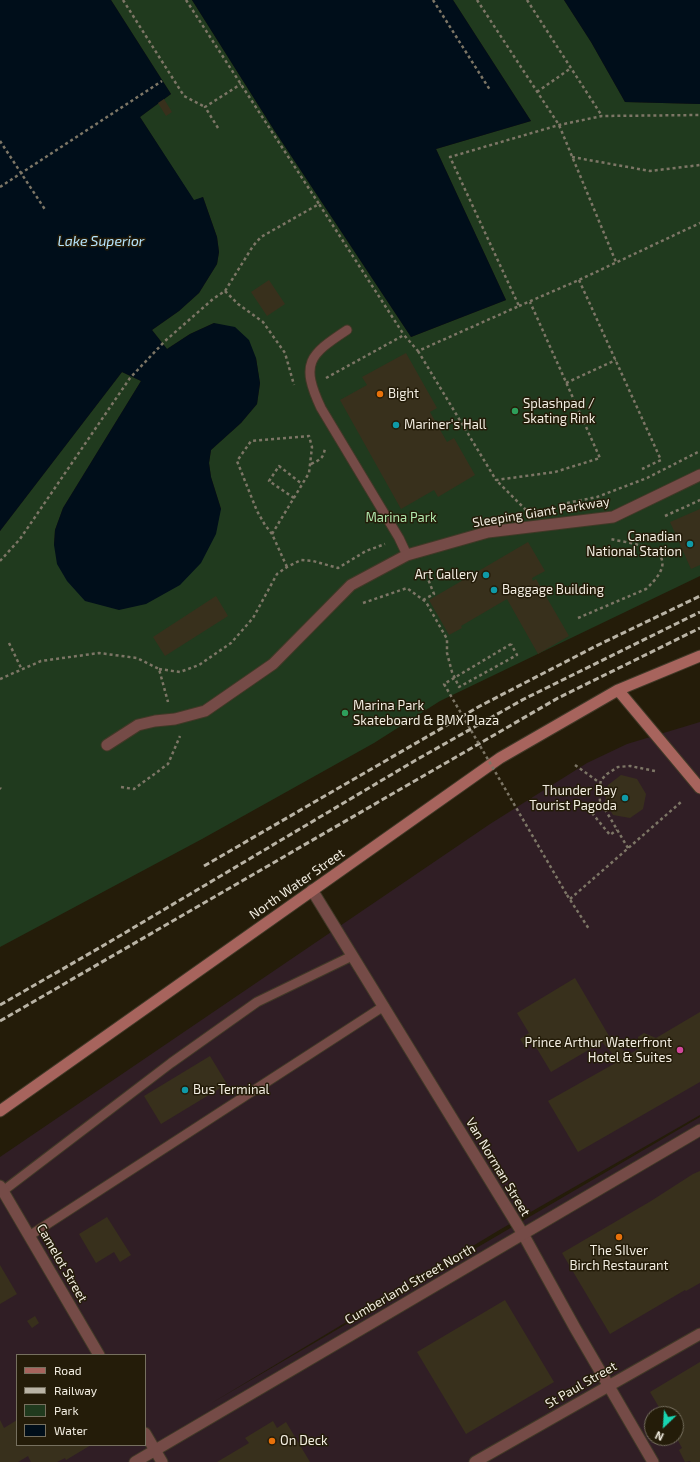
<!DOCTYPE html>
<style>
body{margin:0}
#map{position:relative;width:700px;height:1462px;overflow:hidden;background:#241c09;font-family:"Exo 2",sans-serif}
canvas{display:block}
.legend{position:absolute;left:16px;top:1354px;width:130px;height:92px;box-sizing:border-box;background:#241c09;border:1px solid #76705f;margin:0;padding:5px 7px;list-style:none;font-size:12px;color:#f2ede1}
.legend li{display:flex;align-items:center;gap:8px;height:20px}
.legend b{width:20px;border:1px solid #76705f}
.north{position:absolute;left:644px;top:1406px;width:40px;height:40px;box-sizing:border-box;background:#241c09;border:1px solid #76705f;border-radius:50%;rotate:205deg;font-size:11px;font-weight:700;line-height:16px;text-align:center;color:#f2ede1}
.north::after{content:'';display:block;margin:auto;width:14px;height:18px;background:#18d5b2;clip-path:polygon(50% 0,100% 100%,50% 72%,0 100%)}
</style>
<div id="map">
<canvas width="700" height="1462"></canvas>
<ul class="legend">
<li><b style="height:5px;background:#a7645d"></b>Road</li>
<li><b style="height:5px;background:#b9b3a5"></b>Railway</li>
<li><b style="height:11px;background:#203a1e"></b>Park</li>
<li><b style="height:11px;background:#000e1a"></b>Water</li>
</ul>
<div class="north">N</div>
</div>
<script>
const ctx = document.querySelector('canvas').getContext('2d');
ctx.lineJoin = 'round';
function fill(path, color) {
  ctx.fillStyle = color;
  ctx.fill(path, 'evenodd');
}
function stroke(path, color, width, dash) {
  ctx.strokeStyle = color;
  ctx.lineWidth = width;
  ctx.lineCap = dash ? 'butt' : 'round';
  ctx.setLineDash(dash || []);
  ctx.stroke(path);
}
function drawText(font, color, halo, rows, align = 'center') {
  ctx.font = font + ' "Exo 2",sans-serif';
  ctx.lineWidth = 3;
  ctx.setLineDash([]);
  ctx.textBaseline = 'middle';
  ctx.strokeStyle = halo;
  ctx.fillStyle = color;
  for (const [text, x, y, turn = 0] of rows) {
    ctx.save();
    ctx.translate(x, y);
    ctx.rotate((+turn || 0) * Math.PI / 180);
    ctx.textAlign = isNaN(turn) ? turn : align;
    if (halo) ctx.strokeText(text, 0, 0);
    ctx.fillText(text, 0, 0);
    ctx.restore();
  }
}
const commercial = new Path2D(`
 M700 722V1115L501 1229 210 1404 700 1117V1462H0V1157L490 824 587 763 627 744ZM17 1355H145V1445H17ZM652 1414H676V1438H652Z`);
const green = new Path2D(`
 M111 0H192L274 130 411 337 506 300 436 149 531 121 453 0H564L591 42 625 102 700 104V576L440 701 374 743 202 839 0 947V531L122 372 141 381 63 508 55 530 54 545 221 509 211 477 209 463 211 450 241 423 257 404 260 384 256 358 214 323 190 334 167 349 152 330 179 311 199 293 217 264 219 252 217 237 203 197 194 201 140 117 171 94Z`);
const water = new Path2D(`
 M0 0H111L171 94 140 117 194 200 203 197 217 237 219 252 217 264 199 293 179 311 152 330 167 349 190 334 214 323 235 327 249 340 256 358 260 383 257 404 241 423 211 450 209 463 211 477 221 509 216 534 201 563 180 585 146 604 119 610 85 601 67 581 57 564 54 545 55 530 63 508 141 381 122 372 0 531Z
 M192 0H453L531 121 436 149 506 300 411 337 274 130Z
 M564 0H700V104L625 102 591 42Z`);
const building = new Path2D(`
 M164 99 172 112 166 116 158 103Z
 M269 280 285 304 267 316 251 292Z
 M406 353 437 408 430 412 447 442 454 438 475 475 438 497 434 490 401 509 340 400 367 385 362 377Z
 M700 509V565L691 569 670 522Z
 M528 542 545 571 532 578 533 581 536 579 569 636 538 654 507 599 461 626 462 628 449 635 429 600Z
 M216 596 228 616 165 656 153 637Z
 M621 775 637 779 646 794 643 809 630 818 613 815 605 802 608 785Z
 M575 978 609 1036 628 1055 638 1049V1037L644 1033 656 1038 700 1012V1082L578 1152 548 1101 619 1061 602 1042 551 1072 533 1042 525 1047 520 1039 529 1033 517 1013Z
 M210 1056 227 1084 161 1124 144 1096Z
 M700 1171V1283L686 1291 685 1290 610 1334 562 1253 651 1201 693 1174Z
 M107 1217 131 1255 120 1262 114 1252 96 1263 79 1234Z
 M0 1265 17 1294 0 1304Z
 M505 1300 554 1382 466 1434 417 1352Z
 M35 1316 39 1323 32 1328 27 1321Z
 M700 1362V1462H691L690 1461 685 1462 679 1450 682 1448 676 1437V1414H663L650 1392Z
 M0 1420 4 1428 17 1420V1445H91L66 1460 65 1458 57 1462H31L28 1456 18 1462H0Z
 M273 1421 277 1428 286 1422 310 1462H217L249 1443 245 1438Z`);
const path = new Path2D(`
 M123 0 184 96 205 107
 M186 0 319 204
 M433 0 490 90
 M477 0 559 125 616 262
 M527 0 602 116
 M537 92 571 68
 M218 128 205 107 241 84
 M0 141 46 211
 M572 157 650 171 700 165
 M0 187 162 81
 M579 280 661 460 642 469
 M225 291 238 304 263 322 285 353 294 385
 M519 306 579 280 700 223
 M418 351 496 480
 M326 378 404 335 418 351 519 306 450 157 559 125 602 116 700 115
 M566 383 616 360
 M311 464C320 460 324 458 325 447
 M294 498 269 481 279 466 302 484
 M567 503 597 497 647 478 700 451
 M526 510 496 480 555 472 600 458 530 302
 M665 516 700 500
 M272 534 309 473 312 447 309 436 251 441 237 461 257 511 265 525 272 534 287 567
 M0 561 20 539 130 378 165 341 213 299 225 291 253 246 261 237 319 204 404 335
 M423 600 434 594 428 579
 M363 603 407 588 426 602 447 639V653L452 672 459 687 517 655 511 644
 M578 618 646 589C688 550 640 545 610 539
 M9 643 22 670
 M159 669 180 672 199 665 231 643 253 618 277 574 287 567 301 560 313 561 338 568 366 551 385 544
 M0 679 41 661 99 653 137 658 159 669 168 702
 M575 765 600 783
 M121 787 134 789 168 764 180 736
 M0 788 1 789
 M592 813 610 835 617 830
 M628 848 600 801 599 790 601 780 607 774 618 767 630 766 655 771
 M567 895 589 929
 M570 899 681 802`);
const service = new Path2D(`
 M347 330C309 355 300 363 321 408L399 538 407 555
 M3 1191 171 1063 257 1002 352 956
 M29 1236 384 1006`);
const minor = new Path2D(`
 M107 745 138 725 155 721 175 719 205 711 273 664 351 585 407 555 488 532 613 517 700 475
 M312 890 523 1234 575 1328 653 1462
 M475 1462 700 1334`);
const tertiary = new Path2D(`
 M0 1186 99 1355
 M145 1433 162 1462
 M135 1462 700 1130`);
const secondary = new Path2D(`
 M618 690 700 788
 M0 1111 500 758 618 690 700 656`);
const rail = new Path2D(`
 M204 866 480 706 596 646 700 596
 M0 1005 106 944 416 760 524 699 700 612
 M0 1021 558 698 700 628`);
const pathBridge = new Path2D(`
 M511 644 444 684 567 895`);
const markers = [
 [380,394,4,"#e8710a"],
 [515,411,4,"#2e9e5b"],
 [396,425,4,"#0f9aa8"],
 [690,544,4,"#0f9aa8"],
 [486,575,4,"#0f9aa8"],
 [494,590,4,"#0f9aa8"],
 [345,713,4,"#2e9e5b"],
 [625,798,4,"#0f9aa8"],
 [680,1050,4,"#d1479c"],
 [185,1090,4,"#0f9aa8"],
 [619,1237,4,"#e8710a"],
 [272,1441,4,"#e8710a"]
];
const poiNames = [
 ["Bight",388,394],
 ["Splashpad /",523,404],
 ["Skating Rink",523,419],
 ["Mariner's Hall",404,425],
 ["Canadian",682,537,"right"],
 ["National Station",682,552,"right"],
 ["Art Gallery",478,575,"right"],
 ["Baggage Building",502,590],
 ["Marina Park",353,706],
 ["Skateboard & BMX Plaza",353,721],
 ["Thunder Bay",617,791,"right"],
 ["Tourist Pagoda",617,806,"right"],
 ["Prince Arthur Waterfront",672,1043,"right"],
 ["Hotel & Suites",672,1058,"right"],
 ["Bus Terminal",193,1090],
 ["The SIlver",619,1251,"center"],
 ["Birch Restaurant",619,1266,"center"],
 ["On Deck",280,1441]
];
const streetNames = [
 ["Sleeping Giant Parkway",541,512,-9],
 ["North Water Street",297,884,-35],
 ["Van Norman Street",498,1167,59],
 ["Camelot Street",62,1263,60],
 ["Cumberland Street North",410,1284,-30],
 ["St Paul Street",581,1385,-30]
];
const parkNames = [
 ["Marina Park",401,518]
];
const waterNames = [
 ["Lake Superior",101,241]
];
fill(commercial, '#301e25');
fill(green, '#203a1e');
fill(water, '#000e1a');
fill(building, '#38301c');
stroke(service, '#413927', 11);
stroke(minor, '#413927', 13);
stroke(tertiary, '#413927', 13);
stroke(secondary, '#413927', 13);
stroke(path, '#7d7666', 2.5, [3, 3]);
stroke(service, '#754b47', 9);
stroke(minor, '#754b47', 11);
stroke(tertiary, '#754b47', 11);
stroke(secondary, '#a7645d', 11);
stroke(rail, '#b9b3a5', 3, [6, 3]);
stroke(pathBridge, '#7d7666', 2.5, [3, 3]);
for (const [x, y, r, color] of markers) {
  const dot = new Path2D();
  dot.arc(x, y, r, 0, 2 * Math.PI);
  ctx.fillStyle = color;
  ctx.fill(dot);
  stroke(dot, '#241c09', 1.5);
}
drawText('13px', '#f2ede1', '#241c09', poiNames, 'left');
drawText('13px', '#f2ede1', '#241c09', streetNames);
drawText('13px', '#b0e7ac', '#241c09', parkNames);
drawText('italic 14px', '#b5e4fd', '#241c09', waterNames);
</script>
